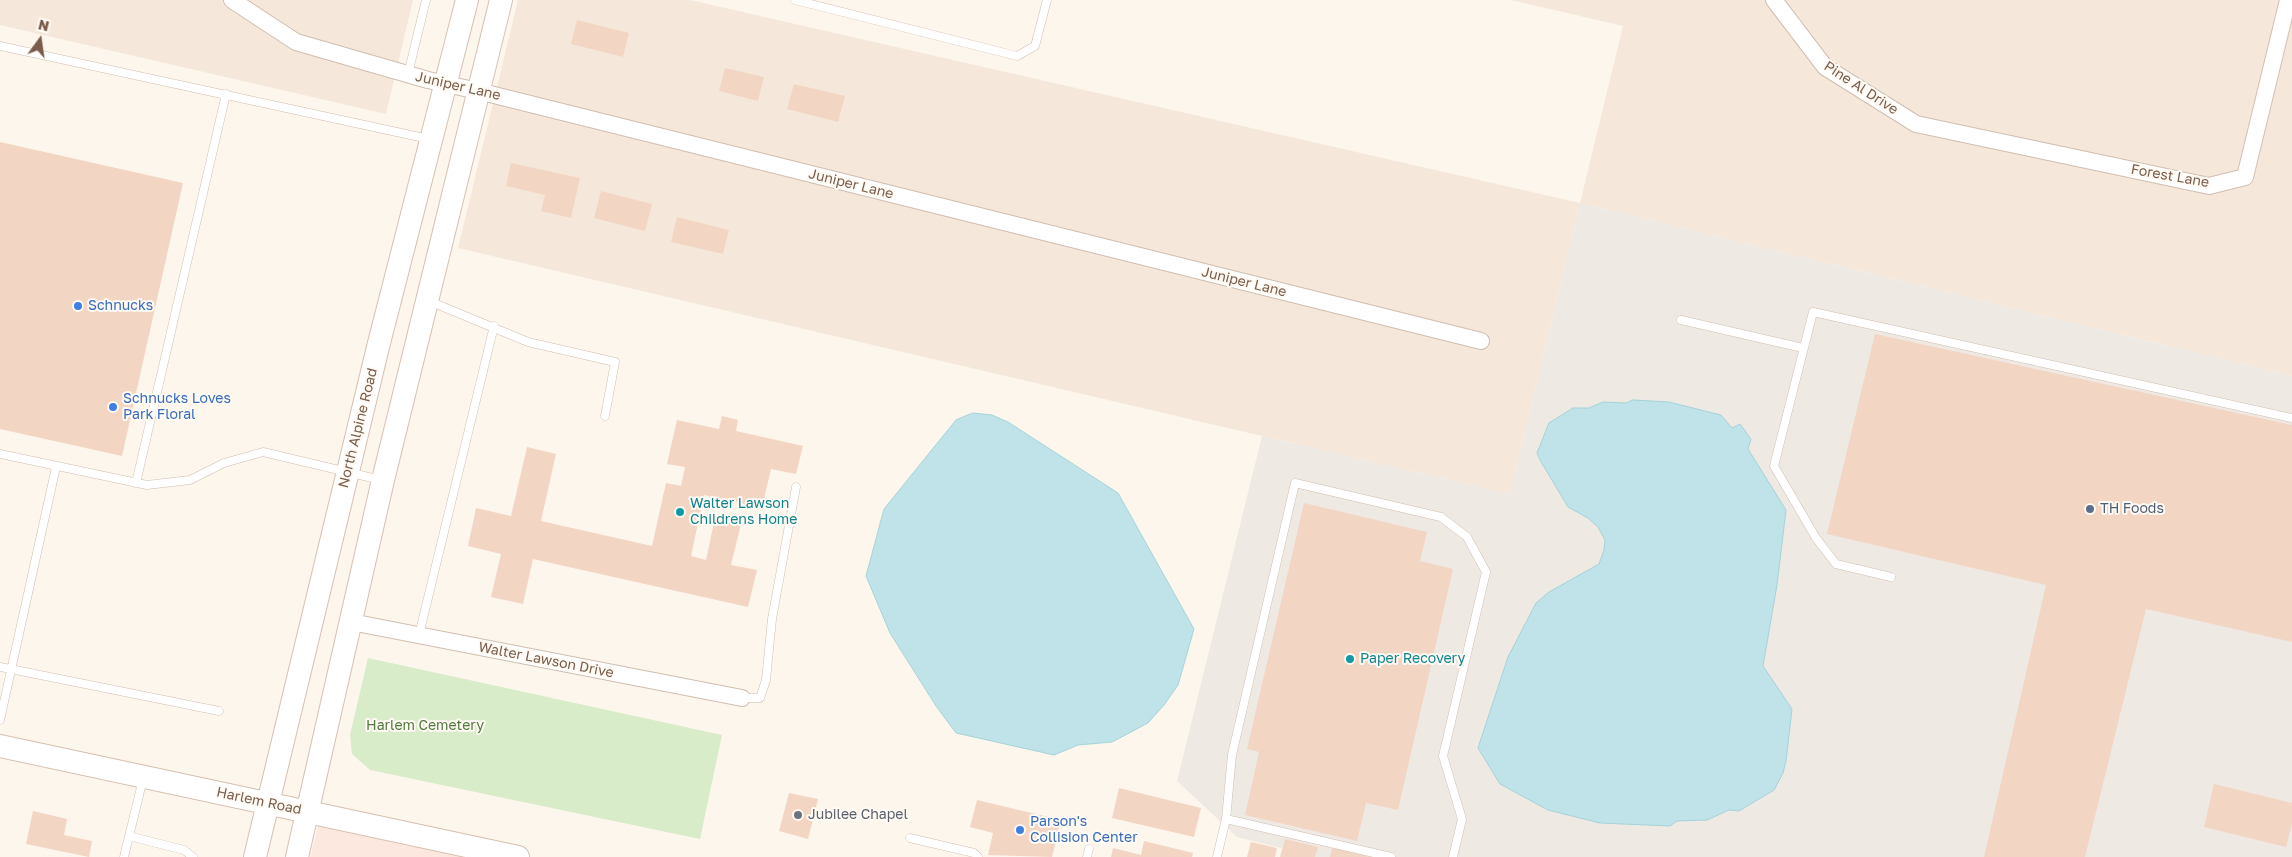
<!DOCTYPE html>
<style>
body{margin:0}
#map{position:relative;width:2292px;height:857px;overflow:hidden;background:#fdf6ec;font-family:"Golos Text",sans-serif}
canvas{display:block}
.north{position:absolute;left:15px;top:15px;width:50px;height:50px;-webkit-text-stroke:4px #fffaf3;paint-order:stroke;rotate:14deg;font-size:14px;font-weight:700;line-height:20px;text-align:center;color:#7a5c4d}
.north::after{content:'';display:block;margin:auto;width:18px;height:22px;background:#7a5c4d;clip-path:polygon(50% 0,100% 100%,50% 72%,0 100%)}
</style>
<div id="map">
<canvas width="2292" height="857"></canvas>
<div class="north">N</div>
</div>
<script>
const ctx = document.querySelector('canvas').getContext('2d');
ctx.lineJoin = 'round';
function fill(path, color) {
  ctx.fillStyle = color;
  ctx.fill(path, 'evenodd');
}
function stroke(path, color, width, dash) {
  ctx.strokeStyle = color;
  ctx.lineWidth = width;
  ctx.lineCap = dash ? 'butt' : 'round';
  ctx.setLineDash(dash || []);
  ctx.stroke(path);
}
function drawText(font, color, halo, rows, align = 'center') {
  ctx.font = font + ' "Golos Text",sans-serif';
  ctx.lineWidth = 4;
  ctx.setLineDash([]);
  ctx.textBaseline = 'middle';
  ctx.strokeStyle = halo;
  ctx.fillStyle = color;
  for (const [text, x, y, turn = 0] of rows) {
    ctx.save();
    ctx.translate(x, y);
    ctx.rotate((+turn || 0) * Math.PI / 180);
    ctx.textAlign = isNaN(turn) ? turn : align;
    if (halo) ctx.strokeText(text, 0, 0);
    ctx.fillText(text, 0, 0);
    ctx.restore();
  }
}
const residential = new Path2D(`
 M0 0H413L386 114 0 25Z
 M518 0H690L1580 203 1623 26 1511 0H2292V376L1580 203 1510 494 458 248Z`);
const commercial = new Path2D(`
 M319 823 462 857H310Z`);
const industrial = new Path2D(`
 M1580 203 2292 376V857H1316L1237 837 1177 781 1262 436 1510 494Z`);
const green = new Path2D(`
 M368 658 722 735 700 839 370 770 352 754 350 735Z`);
const water = new Path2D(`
 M1633 400 1669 402 1721 415 1732 428 1740 424 1751 439 1748 449 1786 510 1777 585 1763 666 1792 709 1786 761 1783 773 1774 790 1739 811 1729 810 1707 820 1677 821 1670 826 1600 823 1548 810 1500 784 1478 748 1508 657 1536 603 1549 592 1599 564 1604 550 1605 540 1598 527 1588 518 1568 507 1540 460 1537 453 1549 423 1573 408H1589L1603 402 1626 403Z
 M973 413 992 415 1008 422 1118 493 1194 629 1178 685 1164 705 1148 723 1112 742 1078 745 1054 755 956 733 936 706 890 633 866 576 884 509 956 420Z`);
const building = new Path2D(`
 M577 20 629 33 623 57 571 44Z
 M725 68 764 77 758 101 719 91Z
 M794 84 845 96 838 122 787 109Z
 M0 142 183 183 122 456 0 429Z
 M511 163 580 178 571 218 541 211 545 195 506 186Z
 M601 191 652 204 645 231 594 218Z
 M677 217 729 230 723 254 671 242Z
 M1875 334 2292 425V642L2146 609 2085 857H1984L2046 585 1827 534Z
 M722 416 738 420 736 431 803 446 796 474 771 469 762 508 704 495 691 556 706 560 715 518 741 524 731 565 757 570 748 607 533 559 523 604 491 597 501 554 468 546 476 508 511 516 527 447 556 454 541 521 652 546 666 483 681 486 685 467 667 464 677 420 719 429Z
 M1304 503 1427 532 1420 561 1453 569 1398 810 1366 803 1357 841 1245 815 1259 752 1247 749Z
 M2214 784 2292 803V824L2286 847 2204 827Z
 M1119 788 1201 808 1194 837 1112 818Z
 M789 793 818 799 808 839 779 831Z
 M977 800 1061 820 1052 857 988 855 993 833 970 827Z
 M33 811 67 819 64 835 92 841 89 857 26 844Z
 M1285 839 1318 847 1315 857H1280Z
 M1144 841 1193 853 1192 857H1111L1113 848 1141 855Z
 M1251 842 1277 848 1275 857H1247Z
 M1332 848 1367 856V857H1330Z`);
const lane = new Path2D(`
 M795 0 1017 56 1035 46 1047 0
 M0 46 429 139
 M408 74 426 0
 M429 301 528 342 615 362 605 416
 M1681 320 1803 348
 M0 454 147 485 190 480 224 463 263 452 381 480
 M136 483 226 94
 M1891 577 1836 564 1816 538 1774 466 1813 312 2292 418
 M419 635 494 326
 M0 667 219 711
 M742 698H760L766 680 772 619 796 487
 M0 720 56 467
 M1226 819 1391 857
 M129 836 184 850 193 857
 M910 838 974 853 978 857
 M124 857 143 779
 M1087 857 1089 849
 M1217 857 1226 819 1232 755 1295 483 1441 517 1467 537 1486 572 1443 756 1462 819 1453 857`);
const street = new Path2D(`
 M232 0 296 42 428 80 478 91 1481 341
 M1774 0 1825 67 1916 124 2209 186 2245 177 2288 0
 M351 622 742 698`);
const secondary = new Path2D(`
 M0 746 518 857
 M255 857 378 347 467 0
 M297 857 383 480 501 0`);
const markers = [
 [78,306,5,"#3f7fe0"],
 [113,407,5,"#3f7fe0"],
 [2090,509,5,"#5c6f8a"],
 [680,512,5,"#0f9aa8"],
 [1350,659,5,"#0f9aa8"],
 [798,815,5,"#6b7280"],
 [1020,830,5,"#3f7fe0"]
];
const streetNames = [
 ["Juniper Lane",458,86,13],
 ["Pine Al Drive",1861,88,33],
 ["Forest Lane",2170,176,10],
 ["Juniper Lane",851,184,14],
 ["Juniper Lane",1244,282,14],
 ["North Alpine Road",358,428,-76],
 ["Walter Lawson Drive",546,660,11],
 ["Harlem Road",259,801,12]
];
const shopNames = [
 ["Schnucks",88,306],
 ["Schnucks Loves",123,399],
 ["Park Floral",123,415],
 ["Parson's",1030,822],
 ["Collision Center",1030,838]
];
const cultureNames = [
 ["Walter Lawson",690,504],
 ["Childrens Home",690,520],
 ["Paper Recovery",1360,659]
];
const serviceNames = [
 ["TH Foods",2100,509]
];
const parkNames = [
 ["Harlem Cemetery",425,726]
];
const worshipNames = [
 ["Jubilee Chapel",808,815]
];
fill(residential, '#f5e8da');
fill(commercial, '#fde8e0');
fill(industrial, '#efe9e4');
fill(green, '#d8ecc9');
fill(water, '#bfe3e8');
stroke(water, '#a5d3da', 1);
fill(building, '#f3d5c3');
stroke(lane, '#d1beb0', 9);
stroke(street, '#d1beb0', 18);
stroke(secondary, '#d6c0b0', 24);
stroke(lane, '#fff', 8);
stroke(street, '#fff', 16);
stroke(secondary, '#fff', 22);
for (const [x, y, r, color] of markers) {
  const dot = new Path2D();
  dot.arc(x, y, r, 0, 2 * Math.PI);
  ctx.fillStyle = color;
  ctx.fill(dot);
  stroke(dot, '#fffaf3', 2);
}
drawText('14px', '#7a5c4d', '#fffaf3', streetNames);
drawText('14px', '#366cbe', '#fffaf3', shopNames, 'left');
drawText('14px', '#0d838f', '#fffaf3', cultureNames, 'left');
drawText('14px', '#4e5e75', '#fffaf3', serviceNames, 'left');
drawText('14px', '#537a41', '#fffaf3', parkNames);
drawText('14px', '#5b616d', '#fffaf3', worshipNames, 'left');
</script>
